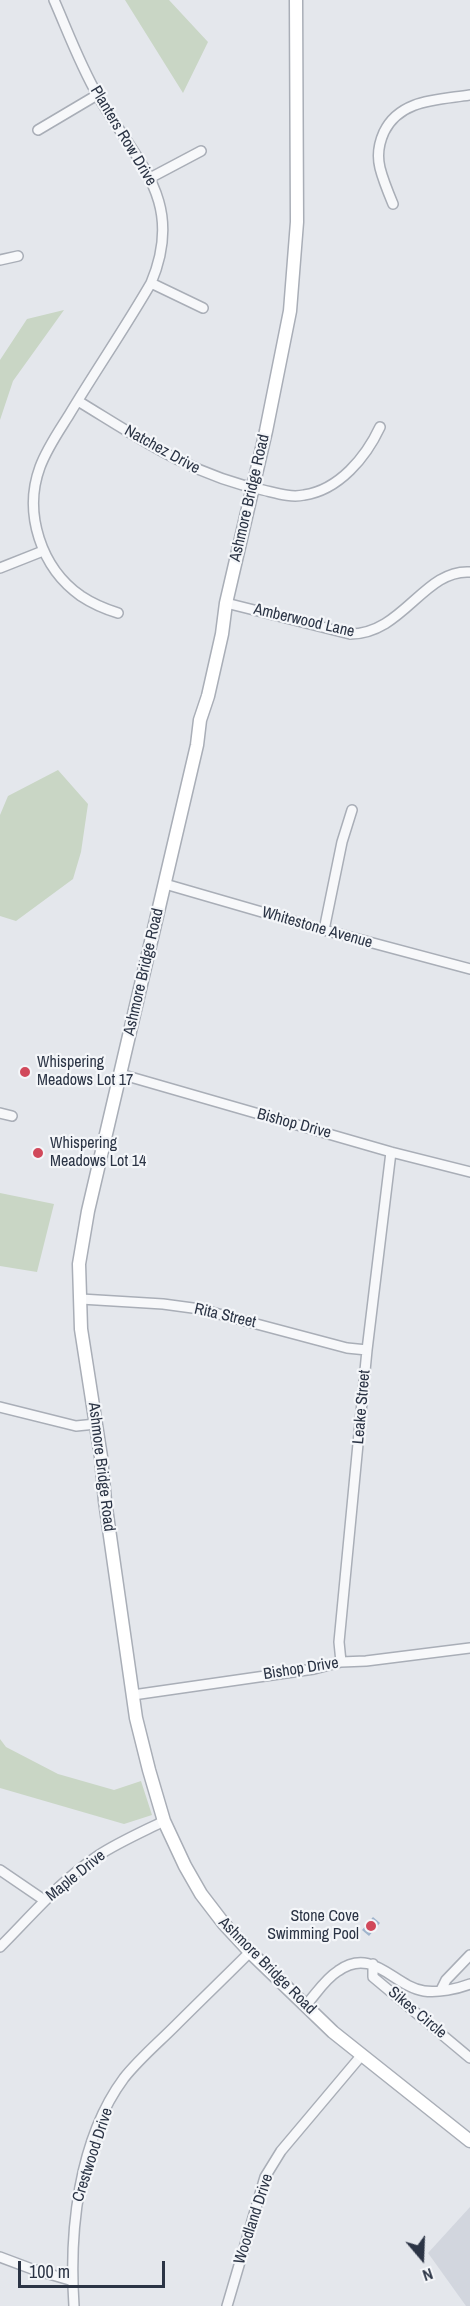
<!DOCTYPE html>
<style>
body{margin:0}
#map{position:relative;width:470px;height:2306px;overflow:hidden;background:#e4e7ec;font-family:"Archivo Narrow",sans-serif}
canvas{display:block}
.north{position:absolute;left:392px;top:2228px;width:60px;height:60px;-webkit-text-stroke:4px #f4f6f9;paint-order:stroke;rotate:161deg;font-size:16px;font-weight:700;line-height:24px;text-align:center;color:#2b3445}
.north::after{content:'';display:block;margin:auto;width:21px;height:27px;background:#2b3445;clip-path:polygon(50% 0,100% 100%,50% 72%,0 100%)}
.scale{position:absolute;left:18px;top:2261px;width:147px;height:27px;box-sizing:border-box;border:3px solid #2b3445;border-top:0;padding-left:8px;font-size:18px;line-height:21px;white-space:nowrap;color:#2b3445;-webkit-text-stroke:4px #f4f6f9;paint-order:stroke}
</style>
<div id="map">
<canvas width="470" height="2306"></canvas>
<div class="north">N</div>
<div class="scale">100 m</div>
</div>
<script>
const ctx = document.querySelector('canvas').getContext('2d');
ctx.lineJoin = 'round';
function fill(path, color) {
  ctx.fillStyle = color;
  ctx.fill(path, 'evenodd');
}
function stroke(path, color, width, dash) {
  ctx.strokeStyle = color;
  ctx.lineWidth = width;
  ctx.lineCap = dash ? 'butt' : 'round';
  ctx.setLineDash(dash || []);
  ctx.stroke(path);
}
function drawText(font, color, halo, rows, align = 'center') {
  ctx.font = font + ' "Archivo Narrow",sans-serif';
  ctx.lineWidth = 4.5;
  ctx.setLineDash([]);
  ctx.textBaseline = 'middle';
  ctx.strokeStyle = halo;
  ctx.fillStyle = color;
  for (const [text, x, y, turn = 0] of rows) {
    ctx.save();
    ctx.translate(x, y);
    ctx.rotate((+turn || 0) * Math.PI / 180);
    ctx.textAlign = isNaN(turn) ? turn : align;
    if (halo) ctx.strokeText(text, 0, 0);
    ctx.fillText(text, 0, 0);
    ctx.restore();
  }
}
const built = new Path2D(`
 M470 2207V2306H466L428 2253Z`);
const green = new Path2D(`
 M125 0H169L208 42 183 93Z
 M64 310 13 381 0 420V360L27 319Z
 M58 770 88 804 81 852 73 879 16 921 0 916V815L8 796Z
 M0 1193 54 1204 37 1272 0 1266Z
 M0 1739 6 1747 58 1774 114 1790 141 1781 152 1815 124 1824 0 1788Z`);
const water = new Path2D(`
 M373 1917 380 1923 369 1936 362 1930Z`);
const street = new Path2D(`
 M54 0C68 32 80 65 98 96 136 162 186 200 151 283 125 328 96 370 69 415 59 431 47 448 40 467 23 513 41 568 81 596 93 604 105 609 118 613
 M38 130 97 95
 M150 178 201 151
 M393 204C388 192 383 180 380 168 377 156 379 143 384 132 400 99 438 100 470 95
 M0 260 18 256
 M151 283 203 308
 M78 401C139 438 191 475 263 490 276 493 291 498 304 495 339 490 366 457 380 427
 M0 568 43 551
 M226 603 350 634C403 634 424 569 470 572
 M165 884 324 930 470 969
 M324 930 342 842 352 810
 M120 1074 391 1152 470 1172
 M0 1113 12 1116
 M81 1299 163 1304 200 1309 347 1348 367 1350
 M0 1407 76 1426 96 1424
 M341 1662 339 1642 367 1350 391 1152
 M133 1695 314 1669 341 1662 366 1661 470 1648
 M0 1870 44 1900
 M0 1947C32 1915 61 1880 99 1855 119 1842 142 1832 164 1821
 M373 1964V1977L470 2058
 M441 1990 446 1980 470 1955
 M306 2005C316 1994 325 1979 338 1971 373 1946 393 1986 424 1991 438 1993 457 1989 470 1984
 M0 2257 32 2269 73 2281
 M74 2306C69 2232 78 2140 124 2078 139 2059 158 2043 175 2026 200 2001 225 1977 250 1952
 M227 2306 265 2177 281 2151 361 2056`);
const secondary = new Path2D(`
 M296 0 297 222 290 311 266 431 226 603 222 634 208 696 200 720 197 745 88 1211 79 1264 81 1329 101 1457 105 1501 136 1718 149 1770 164 1821 185 1866 201 1894 224 1924 250 1952 333 2032 470 2141`);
const markers = [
 [25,1072,6,"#d1495b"],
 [38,1153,6,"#d1495b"],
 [371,1926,6,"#d1495b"]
];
const streetNames = [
 ["Planters Row Drive",123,136,59],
 ["Natchez Drive",162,450,29],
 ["Ashmore Bridge Road",250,498,-77],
 ["Amberwood Lane",304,621,13],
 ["Whitestone Avenue",317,928,16],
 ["Ashmore Bridge Road",144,972,-77],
 ["Bishop Drive",294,1124,15],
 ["Rita Street",225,1316,13],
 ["Leake Street",362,1407,-85],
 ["Ashmore Bridge Road",101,1467,83],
 ["Bishop Drive",301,1669,-9],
 ["Maple Drive",76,1876,-39],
 ["Ashmore Bridge Road",267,1966,45],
 ["Sikes Circle",417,2013,40],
 ["Crestwood Drive",93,2155,-72],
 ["Woodland Drive",254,2219,-72]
];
const poiNames = [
 ["Whispering",37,1063],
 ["Meadows Lot 17",37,1081],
 ["Whispering",50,1144],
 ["Meadows Lot 14",50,1162],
 ["Stone Cove",359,1917,"right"],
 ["Swimming Pool",359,1935,"right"]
];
fill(built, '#d2d6de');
fill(green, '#c9d6c5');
fill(water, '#9fb4cc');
stroke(street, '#a9aeb7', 12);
stroke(secondary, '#a9aeb7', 15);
stroke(street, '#f7f8fa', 9);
stroke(secondary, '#fff', 12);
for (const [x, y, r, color] of markers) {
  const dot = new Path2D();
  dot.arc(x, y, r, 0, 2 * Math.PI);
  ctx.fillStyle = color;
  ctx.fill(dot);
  stroke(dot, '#f4f6f9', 2);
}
drawText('16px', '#2b3445', '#f4f6f9', streetNames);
drawText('16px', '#2b3445', '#f4f6f9', poiNames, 'left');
</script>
